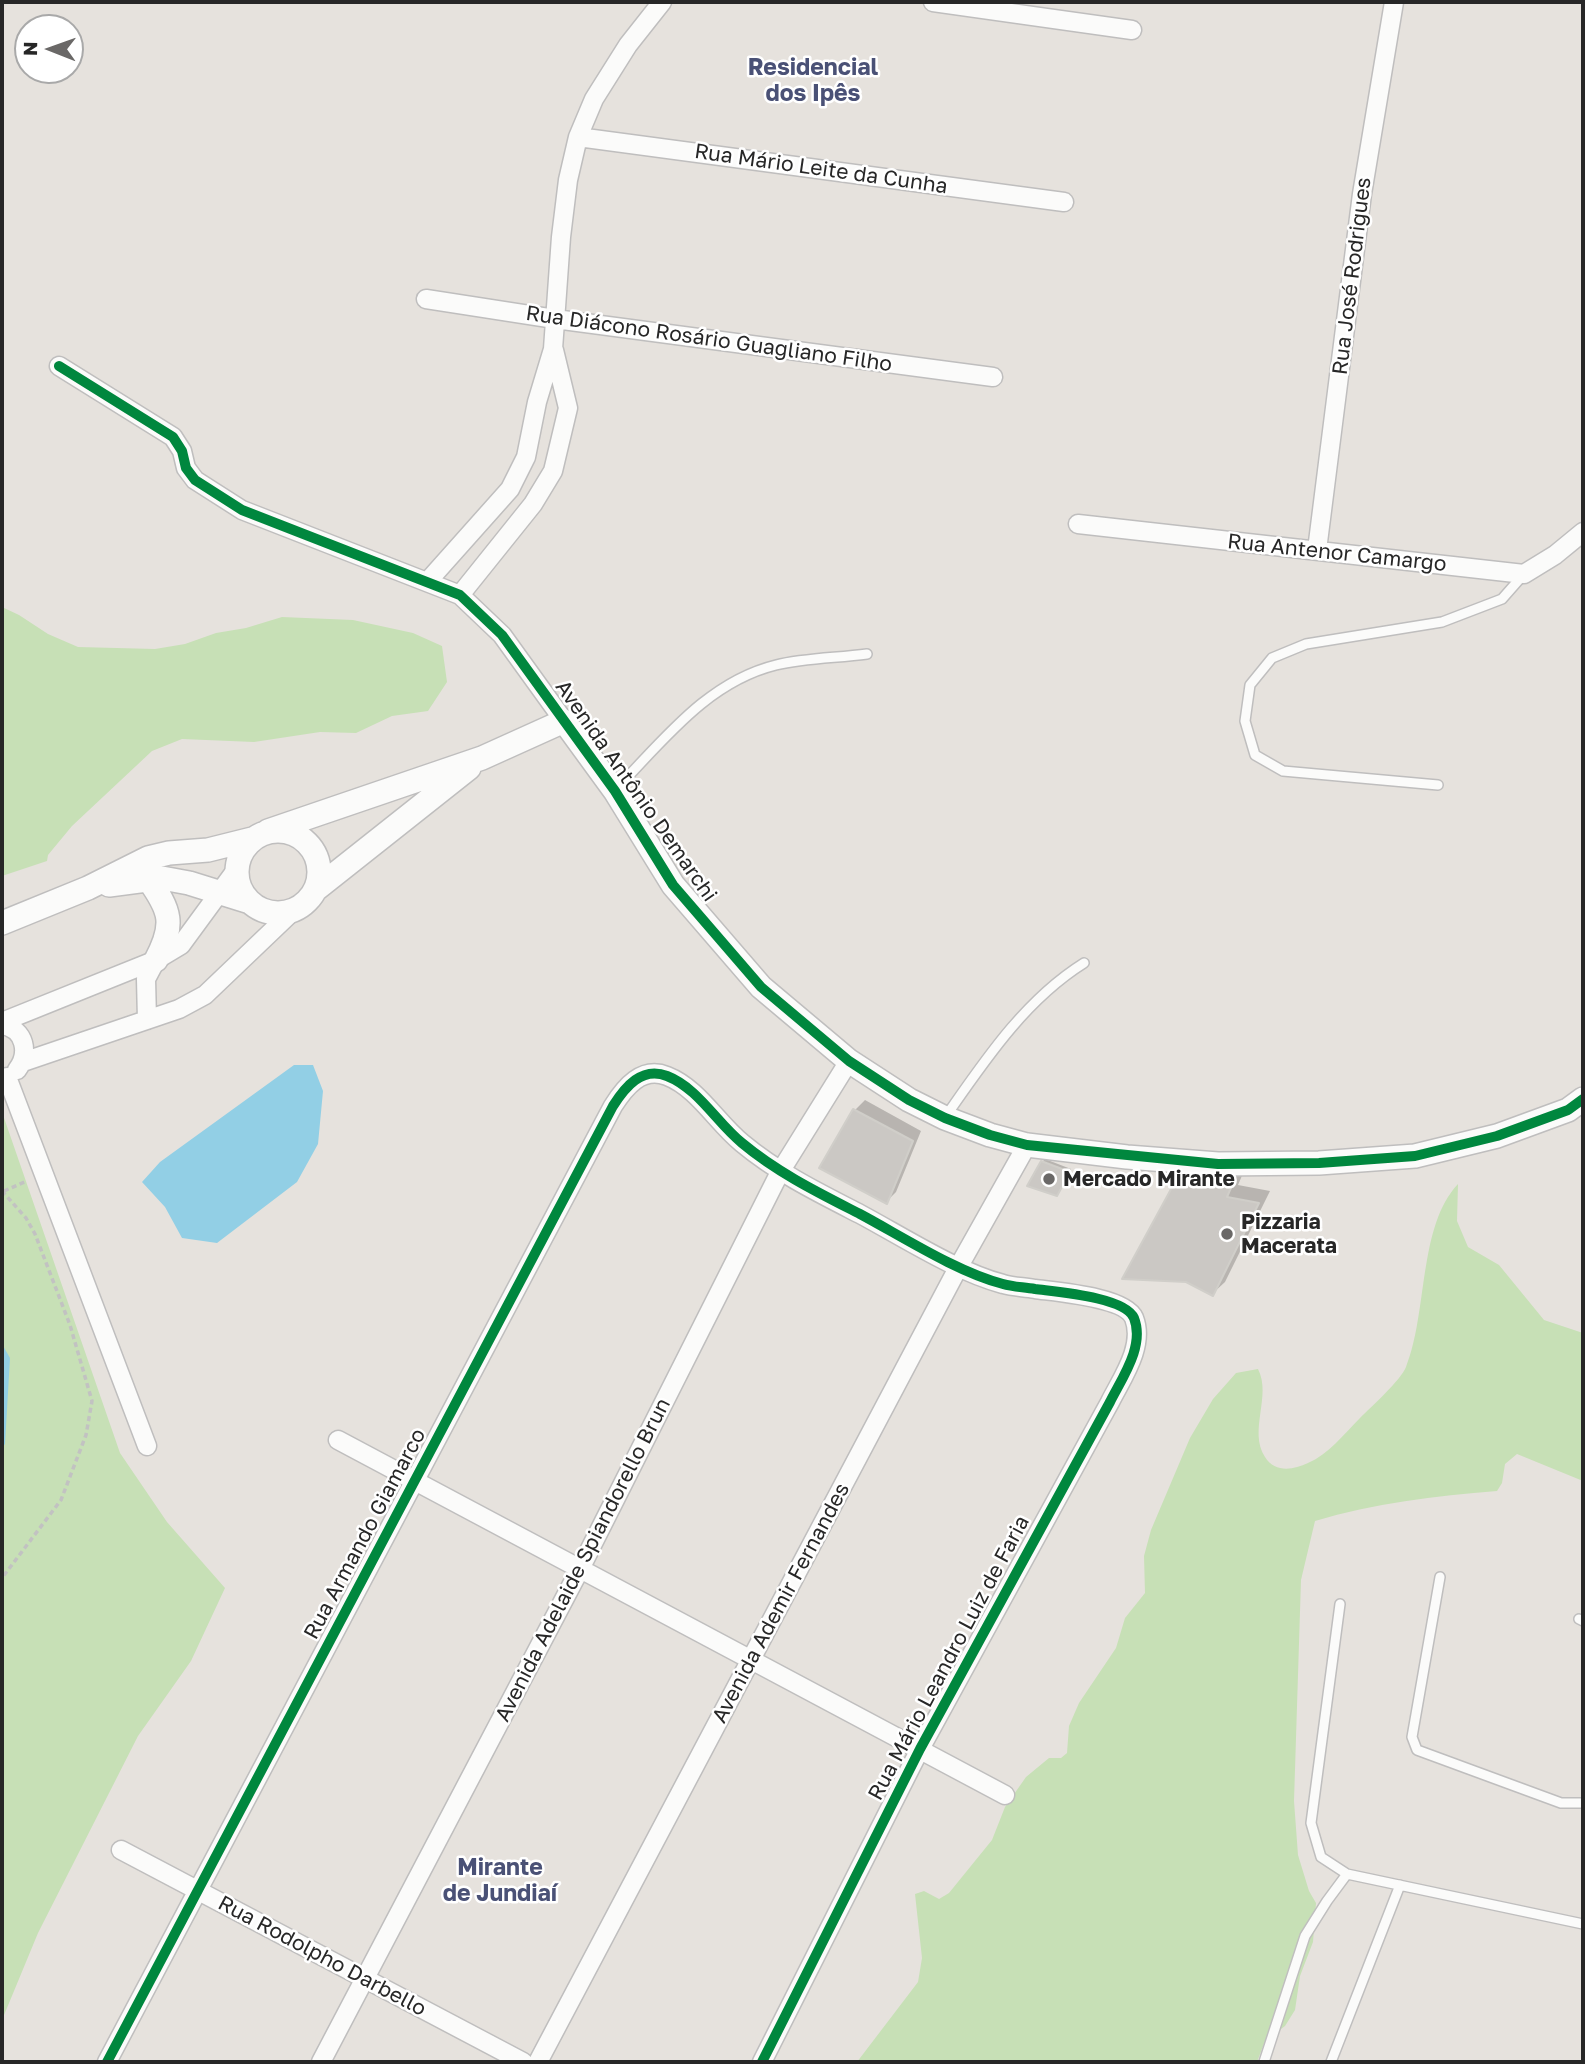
<!DOCTYPE html>
<meta charset="utf-8">
<style>
body{margin:0}
#map{position:relative;width:1585px;height:2064px;overflow:hidden;background:#e6e2dd;font-family:"Golos Text",sans-serif}
canvas{display:block}
.frame{position:absolute;inset:0;border:4px solid #272727;pointer-events:none}
.north{position:absolute;left:14px;top:14px;width:70px;height:70px;box-sizing:border-box;background:#fff;border:2px solid #a9a9a9;border-radius:50%;rotate:271deg;font-size:19px;font-weight:700;line-height:28px;text-align:center;color:#272727}
.north::after{content:'';display:block;margin:auto;width:24px;height:32px;background:#6a6867;clip-path:polygon(50% 0,100% 100%,50% 72%,0 100%)}
</style>
<div id="map">
<canvas width="1585" height="2064"></canvas>
<div class="frame"></div>
<div class="north">N</div>
</div>
<script>
const ctx = document.querySelector('canvas').getContext('2d');
ctx.lineJoin = 'round';
function fill(path, color) {
  ctx.fillStyle = color;
  ctx.fill(path, 'evenodd');
}
function stroke(path, color, width, dash) {
  ctx.strokeStyle = color;
  ctx.lineWidth = width;
  ctx.lineCap = dash ? 'butt' : 'round';
  ctx.setLineDash(dash || []);
  ctx.stroke(path);
}
function drawText(font, color, halo, rows, align = 'center') {
  ctx.font = font + ' "Golos Text",sans-serif';
  ctx.lineWidth = 5;
  ctx.setLineDash([]);
  ctx.textBaseline = 'middle';
  ctx.strokeStyle = halo;
  ctx.fillStyle = color;
  for (const [text, x, y, turn = 0] of rows) {
    ctx.save();
    ctx.translate(x, y);
    ctx.rotate((+turn || 0) * Math.PI / 180);
    ctx.textAlign = isNaN(turn) ? turn : align;
    if (halo) ctx.strokeText(text, 0, 0);
    ctx.fillText(text, 0, 0);
    ctx.restore();
  }
}
const green = new Path2D(`
 M2 607 19 615 48 634 78 647 155 649 185 644 216 633 246 628 282 617 353 620 413 633 442 646 447 682 428 711 392 716 356 733 320 732 254 742 182 739 152 751 72 826 48 855 47 861 2 876Z
 M2 1112 120 1453 167 1522 225 1588 191 1661 138 1736 38 1933 2 2020Z
 M1458 1184 1457 1221 1468 1247 1499 1265 1544 1320 1583 1333V1481L1517 1454 1505 1464 1502 1483 1497 1491C1435 1496 1374 1503 1315 1521L1301 1580 1294 1801 1298 1855 1309 1891 1316 1903 1313 1942 1300 1976 1295 2010 1285 2026 1265 2041 1257 2062H857L918 1982 922 1958 915 1894 924 1891 939 1899 949 1893 992 1840 1005 1807 1026 1777 1049 1758H1061L1067 1753 1069 1726 1079 1703 1116 1648 1125 1618 1145 1593 1144 1556 1151 1530 1190 1438 1213 1399 1236 1373 1258 1369C1272 1396 1248 1431 1265 1457 1275 1473 1293 1470 1308 1463 1329 1454 1343 1435 1360 1418 1371 1407 1401 1380 1406 1367 1428 1313 1418 1226 1458 1184Z`);
const water = new Path2D(`
 M294 1065H313L323 1091 318 1144 297 1182 217 1243 182 1238 165 1207 142 1182 160 1162Z
 M2 1344 10 1358 5 1444 2 1448Z`);
const shadow = new Path2D(`
 M865 1100 921 1131 896 1192 886 1202 822 1167 855 1110Z
 M1045 1159 1071 1169 1059 1191 1042 1162Z
 M1190 1168 1244 1171 1238 1185 1270 1191 1225 1282 1212 1294 1177 1181Z`);
const building = new Path2D(`
 M853 1109 913 1141 887 1204 819 1168Z
 M1041 1161 1070 1172 1057 1196 1027 1186Z
 M1176 1180 1233 1183 1227 1197 1259 1203 1213 1296 1186 1282 1122 1279Z`);
const path = new Path2D(`
 M2 1191 26 1218 35 1234 70 1325 92 1401 86 1435 61 1500 2 1578
 M4 1191 27 1181`);
const service = new Path2D(`
 M1438 785 1283 771 1255 755 1245 721 1250 685 1272 658 1306 644 1442 622 1502 599 1524 574
 M616 789C663 741 707 682 776 665 805 658 837 658 867 654
 M946 1116C985 1060 1025 1000 1084 963
 M1440 1577 1412 1737 1417 1750 1561 1803H1583
 M1340 1604 1311 1823 1321 1857 1347 1874 1583 1924
 M1579 1619 1583 1621
 M1264 2062 1305 1936 1327 1901 1347 1874
 M1331 2062 1400 1885`);
const minor = new Path2D(`
 M933 2 1132 30
 M578 137 1064 202
 M426 299 555 319 993 377
 M59 366 173 437 182 451 186 468 195 480 242 510 460 595 502 635 564 721
 M1078 524 1524 574 1555 555 1583 532
 M1317 550 1362 194 1394 2
 M428 581 510 489 526 457 537 402 553 349 561 237 568 180 578 137 594 99 628 45 662 2
 M460 595 533 504 553 471 568 408 554 350
 M147 1020 146 979 156 960
 M2 1022 156 960 181 945 236 870
 M2 1025C25 1029 30 1053 17 1070
 M23 1062 179 1009 205 995 294 910
 M7 1077 147 1446
 M338 1440 1005 1795
 M121 1850 523 2062
 M107 2062 613 1106C625 1087 642 1066 667 1076 698 1088 717 1123 742 1143 778 1173 819 1193 860 1214 903 1237 957 1272 1003 1284 1013 1287 1024 1287 1035 1289 1057 1292 1125 1297 1134 1318 1145 1346 1122 1378 1110 1402L920 1749 762 2062
 M321 2062 580 1569 780 1172 849 1061
 M538 2062 959 1266 1027 1145`);
const tertiary = new Path2D(`
 M237 872a41 41 0 1 1 82 0a41 41 0 1 1-82 0Z
 M268 831 482 758 564 721 615 791 673 885 761 987 849 1061 909 1100 945 1118 990 1135 1027 1145 1127 1157 1218 1164 1319 1163 1415 1156 1497 1136 1568 1110 1583 1099
 M148 879C171 911 175 924 156 960
 M109 885 162 878 189 883 250 902
 M315 890 469 768
 M2 923 88 888 148 858 169 853 208 850 252 839`);
const cycleway = new Path2D(`
 M59 366 173 437 182 451 186 468 195 480 242 510 460 595 502 635 615 791 673 885 761 987 849 1061 909 1100 945 1118 990 1135 1027 1145 1218 1164 1319 1163 1415 1156 1497 1136 1568 1110 1583 1099
 M107 2062 613 1106C625 1087 642 1066 667 1076 698 1088 717 1123 742 1143 778 1173 819 1193 860 1214 903 1237 957 1272 1003 1284 1013 1287 1024 1287 1035 1289 1057 1292 1125 1297 1134 1318 1145 1346 1122 1378 1110 1402L920 1749 762 2062`);
const markers = [
 [1049,1179,7,"#6a6867"],
 [1227,1234,7,"#6a6867"]
];
const streetNames = [
 ["Rua Mário Leite da Cunha",821,169,8],
 ["Rua José Rodrigues",1352,276,-83],
 ["Rua Diácono Rosário Guagliano Filho",709,339,8],
 ["Rua Antenor Camargo",1337,553,6],
 ["Avenida Antônio Demarchi",636,791,55],
 ["Rua Armando Giamarco",365,1534,-62],
 ["Avenida Adelaide Spiandorello Brun",583,1560,-63],
 ["Avenida Ademir Fernandes",781,1603,-62],
 ["Rua Mário Leandro Luiz de Faria",949,1658,-62],
 ["Rua Rodolpho Darbello",322,1956,28]
];
const poiNames = [
 ["Mercado Mirante",1063,1179],
 ["Pizzaria",1241,1222],
 ["Macerata",1241,1246]
];
const neighbourhoodNames = [
 ["Residencial",813,68],
 ["dos Ipês",813,94],
 ["Mirante",500,1868],
 ["de Jundiaí",500,1894]
];
fill(green, '#c7e0b6');
fill(water, '#92cfe5');
fill(shadow, '#0003');
fill(building, '#cbc8c4');
stroke(building, '#d0cec9', 2);
stroke(service, '#bfbebe', 12);
stroke(minor, '#bfbebe', 21);
stroke(tertiary, '#bfbebe', 26);
stroke(path, '#c2c2c2', 3.5, [5, 3.5]);
stroke(service, '#fbfbfa', 9);
stroke(minor, '#fbfbfa', 18);
stroke(tertiary, '#fbfbfa', 23);
stroke(cycleway, '#00873e', 10);
for (const [x, y, r, color] of markers) {
  const dot = new Path2D();
  dot.arc(x, y, r, 0, 2 * Math.PI);
  ctx.fillStyle = color;
  ctx.fill(dot);
  stroke(dot, '#fff', 2.5);
}
drawText('21px', '#272727', '#fff', streetNames);
drawText('bold 21px', '#272727', '#fff', poiNames, 'left');
drawText('bold 23px', '#4a5176', '#fff', neighbourhoodNames);
</script>
